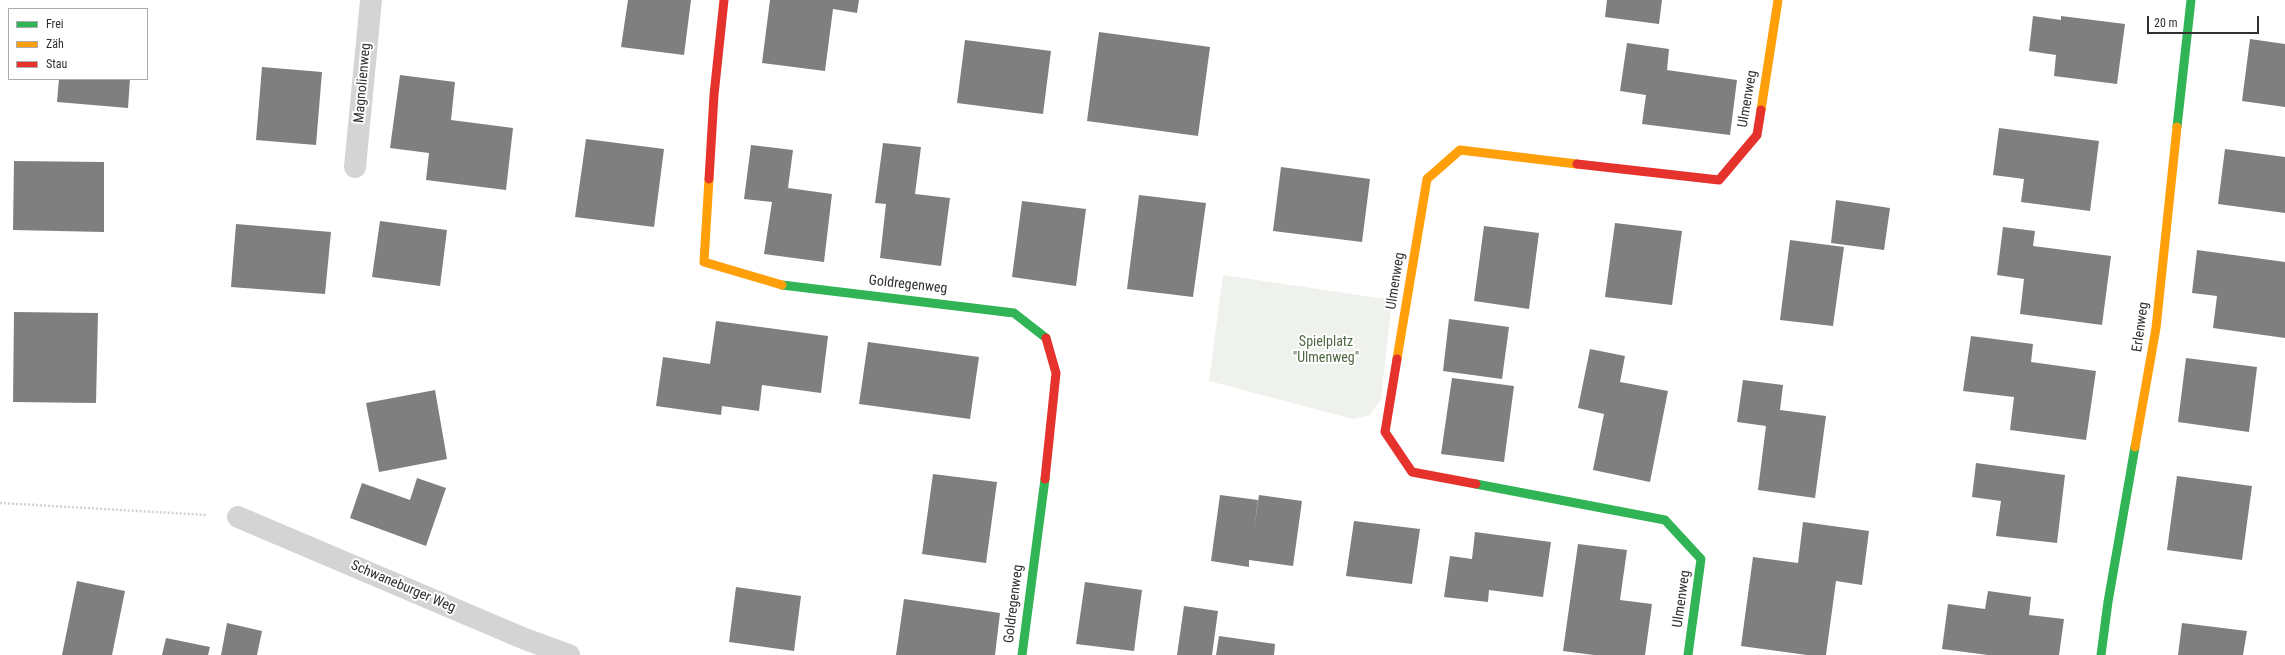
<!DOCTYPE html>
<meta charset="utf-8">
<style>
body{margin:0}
#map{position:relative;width:2285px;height:655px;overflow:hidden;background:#fff;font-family:"Roboto Condensed",sans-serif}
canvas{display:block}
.legend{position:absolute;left:8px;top:8px;width:140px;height:72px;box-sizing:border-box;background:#fff;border:1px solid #acacac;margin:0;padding:5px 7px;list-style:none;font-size:12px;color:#303030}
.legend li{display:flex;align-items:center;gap:8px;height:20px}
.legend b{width:20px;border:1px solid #acacac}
.scale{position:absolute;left:2147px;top:16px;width:112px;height:18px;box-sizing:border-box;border:2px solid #303030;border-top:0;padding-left:5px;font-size:12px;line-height:14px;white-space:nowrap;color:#303030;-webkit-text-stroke:3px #fff;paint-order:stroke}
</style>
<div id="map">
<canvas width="2285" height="655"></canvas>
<ul class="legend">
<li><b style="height:5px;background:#30b455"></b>Frei</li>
<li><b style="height:5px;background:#ff9f0a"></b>Zäh</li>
<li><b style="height:5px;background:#e5322d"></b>Stau</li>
</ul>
<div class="scale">20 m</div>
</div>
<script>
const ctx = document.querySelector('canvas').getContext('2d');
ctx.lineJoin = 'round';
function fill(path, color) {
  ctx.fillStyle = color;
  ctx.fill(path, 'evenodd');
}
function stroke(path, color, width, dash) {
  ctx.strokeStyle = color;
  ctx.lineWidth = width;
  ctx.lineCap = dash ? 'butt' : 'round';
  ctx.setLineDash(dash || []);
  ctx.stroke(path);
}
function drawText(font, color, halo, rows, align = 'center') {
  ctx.font = font + ' "Roboto Condensed",sans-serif';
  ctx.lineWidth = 4;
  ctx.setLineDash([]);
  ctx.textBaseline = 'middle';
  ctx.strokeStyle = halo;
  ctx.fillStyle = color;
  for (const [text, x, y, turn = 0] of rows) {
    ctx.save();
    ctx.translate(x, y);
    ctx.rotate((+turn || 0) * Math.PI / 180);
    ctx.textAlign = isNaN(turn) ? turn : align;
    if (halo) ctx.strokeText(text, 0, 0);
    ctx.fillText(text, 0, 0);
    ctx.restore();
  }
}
const green = new Path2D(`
 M1223 275 1392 300 1381 400 1370 415 1353 419 1209 381Z`);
const building = new Path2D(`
 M628 0H691L684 55 621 47Z
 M770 0H859L857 13 833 9 825 71 762 63Z
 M1607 0H1662L1659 24 1605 17Z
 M2033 16 2061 20V16L2125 24 2117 84 2054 76 2056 55 2029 51Z
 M1099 32 1210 47 1198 136 1087 121Z
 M2250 39 2285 44V107L2242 101Z
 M965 40 1051 51 1043 114 957 103Z
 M1627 43 1669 49 1667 70 1737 80 1730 135 1642 124 1646 95 1620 91Z
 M262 67 322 72 316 145 256 140Z
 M400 75 455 82 451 120 513 128 506 190 426 180 429 153 390 148Z
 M59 79H130L128 108 57 102Z
 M1999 128 2099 141 2090 211 2021 202 2024 179 1993 175Z
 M586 139 664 149 654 227 575 217Z
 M883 143 921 147 915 194 950 198 941 266 880 258 886 204 875 203Z
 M751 145 793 150 788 188 832 194 824 262 764 254 772 202 744 199Z
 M2225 149 2285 157V213L2218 204Z
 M14 161 104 162V232L13 230Z
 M1281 167 1370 179 1362 242 1273 231Z
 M1139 195 1206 203 1193 297 1127 289Z
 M1836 200 1890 208 1884 250 1831 243Z
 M1022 201 1086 209 1076 286 1012 277Z
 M380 221 447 230 440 286 372 277Z
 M1615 223 1682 231 1672 305 1605 297Z
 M236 224 331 232 325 294 231 287Z
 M1484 226 1539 233 1529 309 1474 301Z
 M2003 227 2035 231 2033 246 2111 256 2102 325 2020 314 2024 279 1997 275Z
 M1790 240 1844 247 1833 326 1780 320Z
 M2197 250 2285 262V338L2213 328 2217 296 2192 293Z
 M14 312 98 313 96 403 13 402Z
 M1449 319 1509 327 1502 379 1443 371Z
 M716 321 828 336 821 393 762 385 759 411 722 406 721 415 656 406 663 357 710 364Z
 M1971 336 2033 344 2031 362 2096 371 2086 440 2010 430 2014 397 1963 391Z
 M868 342 979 357 970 419 859 404Z
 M1590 349 1625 356 1620 382 1668 391 1650 482 1593 470 1604 414 1578 408Z
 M2186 358 2257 367 2249 432 2178 422Z
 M1452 378 1514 386 1504 462 1441 454Z
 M1743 380 1783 385 1780 410 1826 416 1815 498 1758 490 1766 426 1737 422Z
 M435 390 447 459 379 472 366 403Z
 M1976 463 2065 475 2057 543 1996 536 2001 501 1972 497Z
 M933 474 997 482 986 563 922 554Z
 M2177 476 2252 486 2242 560 2167 550Z
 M417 478 446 488 426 546 350 518 362 483 410 500Z
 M1220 495 1258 500 1254 530 1259 495 1302 501 1293 566 1249 560V567L1211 561Z
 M1354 521 1420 529 1412 584 1346 576Z
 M1803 522 1869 531 1862 585 1836 581 1826 655H1807L1741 646 1753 557 1798 563Z
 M1475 532 1551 542 1543 597 1489 590 1488 602 1444 597 1450 556 1472 559Z
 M1578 544 1627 550 1620 600 1652 604 1645 655H1594L1563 651Z
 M77 581 125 591 112 655H62Z
 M1085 582 1142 590 1134 651 1076 644Z
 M736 587 801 596 794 651 729 642Z
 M1988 591 2031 597 2029 615 2064 619 2059 655H1988L1942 649 1948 604 1985 609Z
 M904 599 1000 613 995 655H896Z
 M1184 606 1218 611 1212 655H1177Z
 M227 623 262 631 257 655H221Z
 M2182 623 2247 631 2243 655H2178Z
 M1219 636 1275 644 1274 655H1216Z
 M166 638 210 647 208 655H162Z`);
const path = new Path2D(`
 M0 503 207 515`);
const street = new Path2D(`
 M355 167 371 0
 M238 517 525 639 569 655`);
const fast = new Path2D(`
 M2177 127 2191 0
 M782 285 1014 313 1046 338
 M1476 484 1665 520 1701 559 1688 655
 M1022 655 1045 479
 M2101 655 2108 602 2135 447`);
const slow = new Path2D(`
 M1761 110 1778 0
 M709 179 704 262 782 285
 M1397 359 1427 179 1460 150 1577 164
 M2135 447 2156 328 2177 127`);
const jam = new Path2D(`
 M1577 164 1719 180 1757 135 1761 110
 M709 179 714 95 724 0
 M1397 359 1385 432 1412 472 1476 484
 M1045 479 1056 373 1046 338`);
const streetNames = [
 ["Magnolienweg",363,83,-85],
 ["Ulmenweg",1748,99,-80],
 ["Ulmenweg",1396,281,-81],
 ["Goldregenweg",908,285,6],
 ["Erlenweg",2141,327,-82],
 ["Schwaneburger Weg",403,587,23],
 ["Ulmenweg",1682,599,-82],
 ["Goldregenweg",1014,604,-83]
];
const parkNames = [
 ["Spielplatz",1326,342],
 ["\"Ulmenweg\"",1326,358]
];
fill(green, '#eff2ec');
fill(building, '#7f7f7f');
stroke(path, '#d3d3d3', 2.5, [2, 2]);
stroke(street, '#d4d4d4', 22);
stroke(fast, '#30b455', 9);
stroke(slow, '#ff9f0a', 9);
stroke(jam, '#e5322d', 9);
drawText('14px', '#303030', '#fff', streetNames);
drawText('14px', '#4f6742', '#fff', parkNames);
</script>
